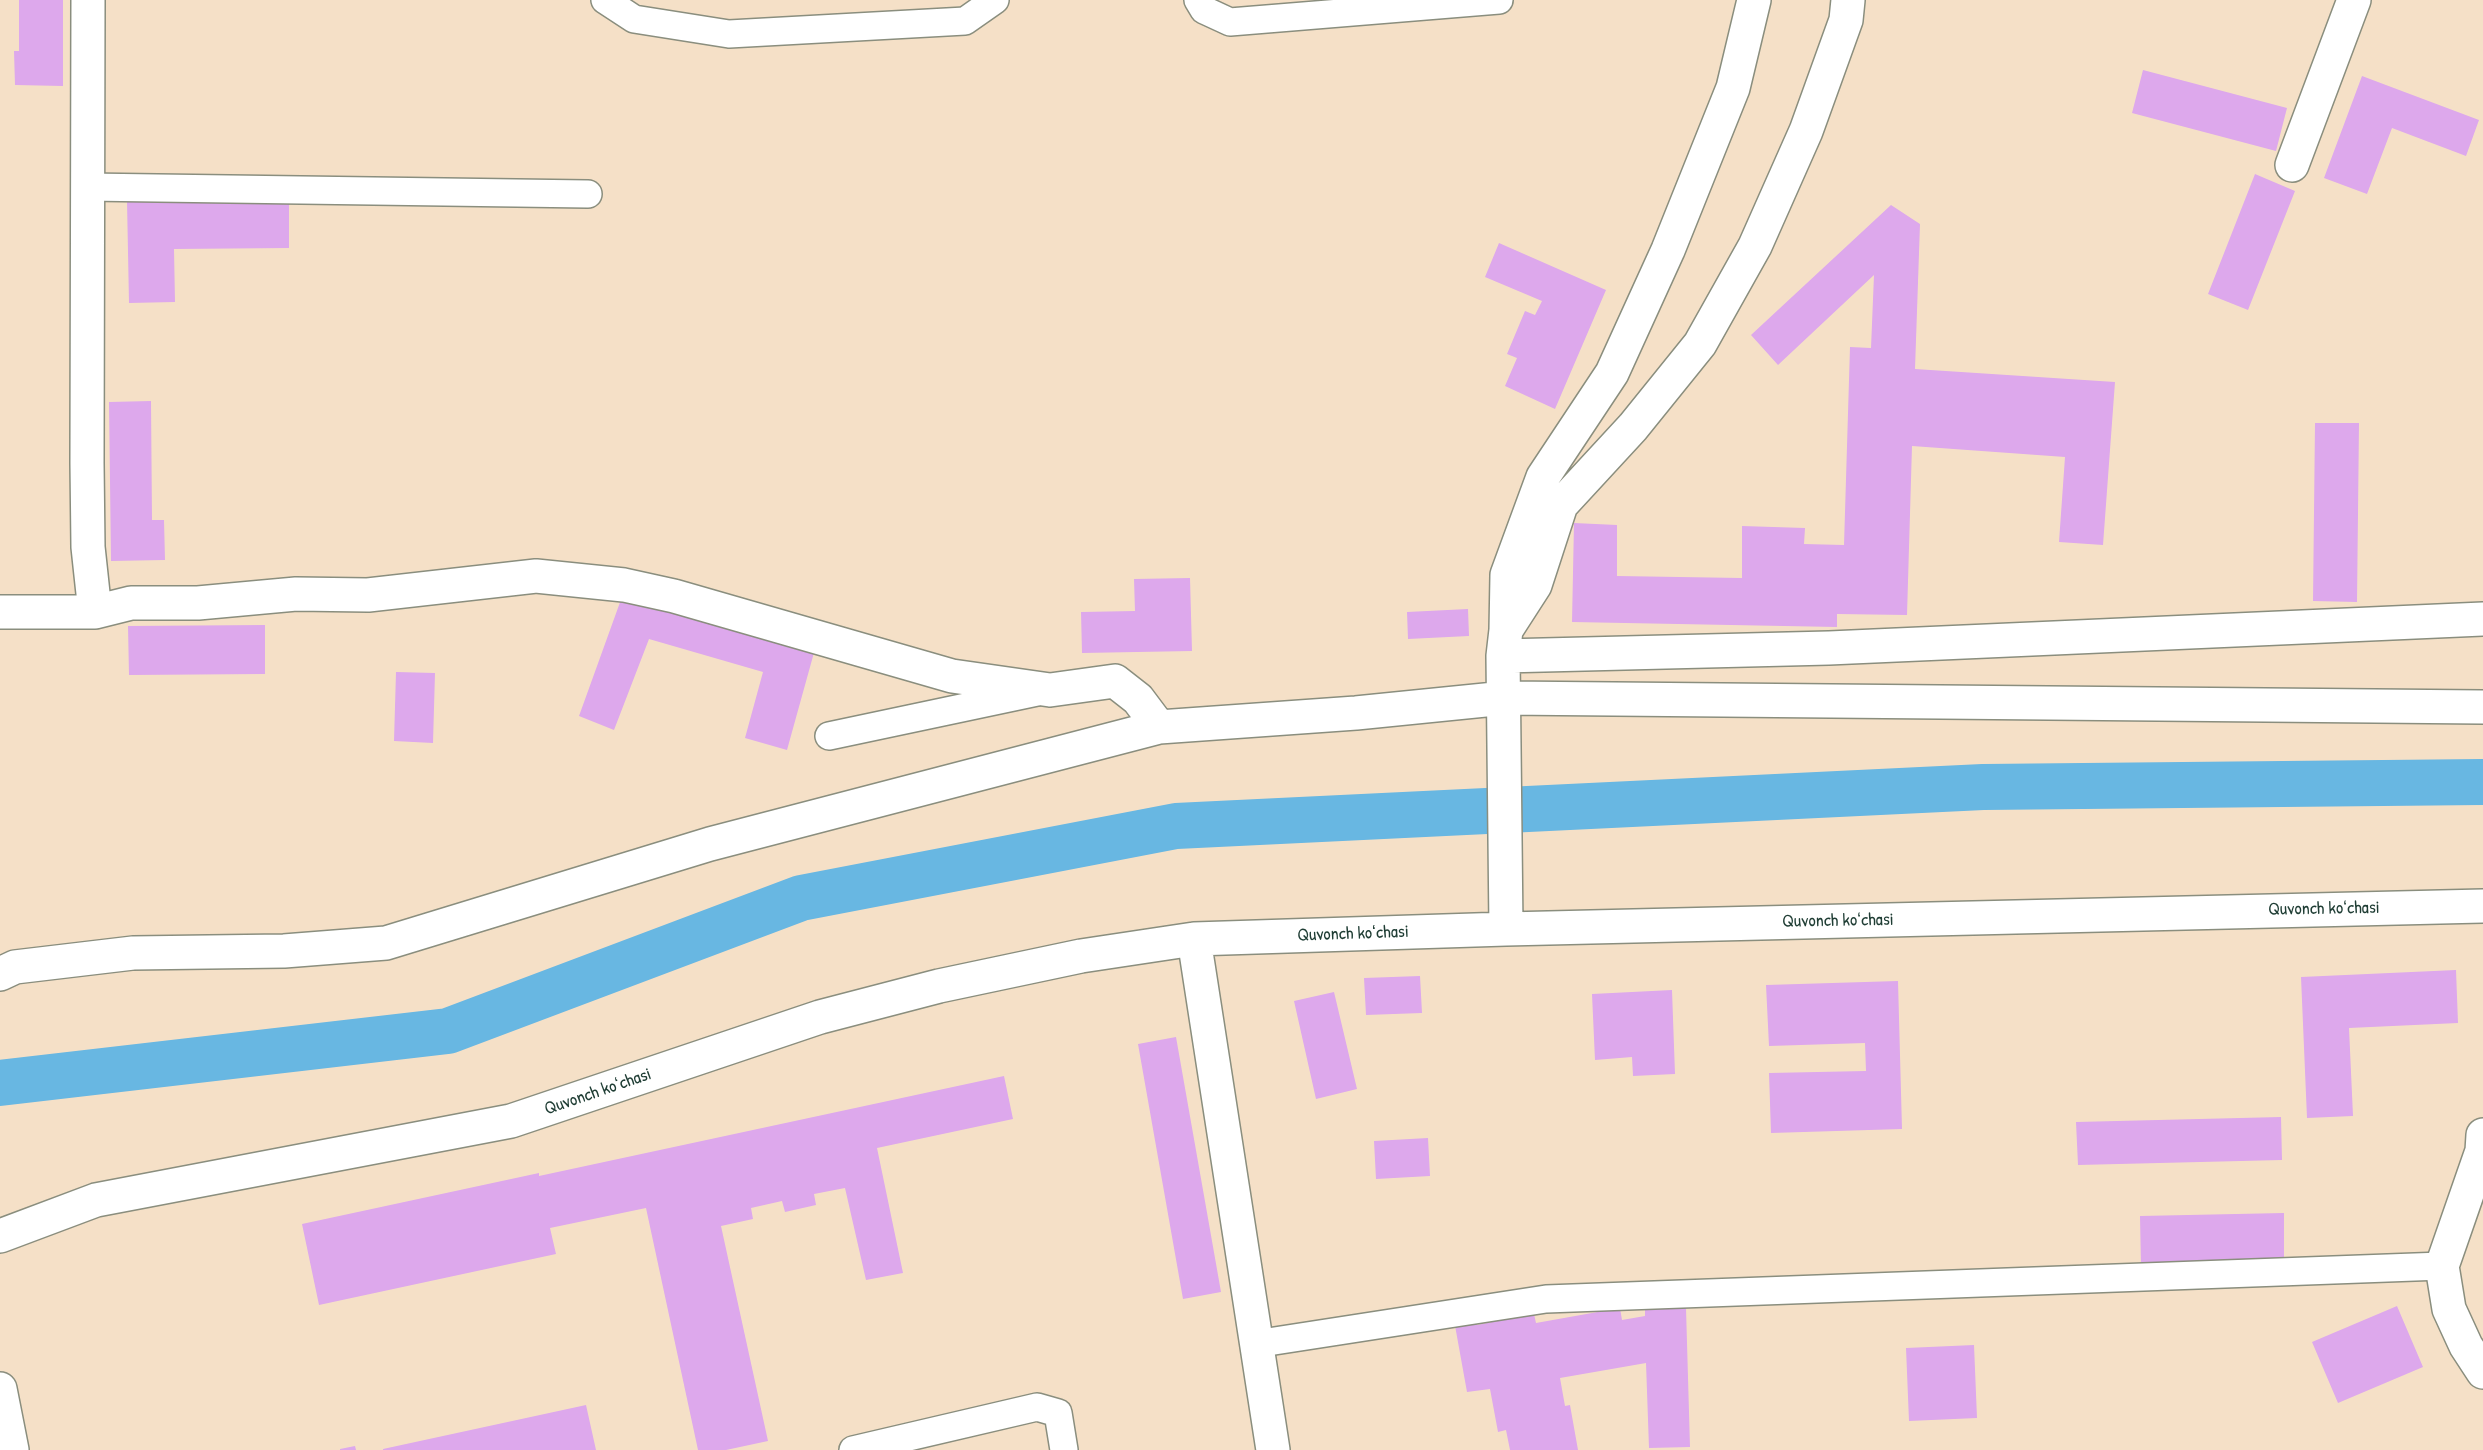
<!DOCTYPE html>
<meta charset="utf-8">
<style>
body{margin:0}
canvas{display:block;background:#f5e0c7}
</style>
<canvas width="2483" height="1450"></canvas>
<script>
const ctx = document.querySelector('canvas').getContext('2d');
ctx.lineJoin = 'round';
function stroke(path, color, width, dash) {
  ctx.strokeStyle = color;
  ctx.lineWidth = width;
  ctx.lineCap = dash ? 'butt' : 'round';
  ctx.setLineDash(dash || []);
  ctx.stroke(path);
}
function fill(path, color) {
  ctx.fillStyle = color;
  ctx.fill(path, 'evenodd');
}
function drawText(font, color, halo, rows, align = 'center') {
  ctx.font = font + ' "Patrick Hand",sans-serif';
  ctx.lineWidth = 4.5;
  ctx.setLineDash([]);
  ctx.textBaseline = 'middle';
  ctx.strokeStyle = halo;
  ctx.fillStyle = color;
  for (const [text, x, y, turn = 0] of rows) {
    ctx.save();
    ctx.translate(x, y);
    ctx.rotate((+turn || 0) * Math.PI / 180);
    ctx.textAlign = isNaN(turn) ? turn : align;
    if (halo) ctx.strokeText(text, 0, 0);
    ctx.fillText(text, 0, 0);
    ctx.restore();
  }
}
const canal = new Path2D(`
 M0 1083 448 1031 801 898 1176 826 1983 787 2483 782`);
const building = new Path2D(`
 M19 0H63V86L15 85 14 51H19Z
 M2143 70 2287 108 2276 151 2132 113Z
 M2362 76 2479 120 2466 156 2392 128 2367 194 2324 178Z
 M2255 174 2295 191 2248 310 2208 294Z
 M289 200V248L174 249 175 302 129 303 127 201Z
 M1891 205 1920 224 1915 369 2115 382 2103 545 2059 542 2065 457 1912 446 1907 615 1837 614V627L1572 622 1574 523 1617 525V576L1742 578V526L1805 528 1804 544 1844 545 1850 347 1871 348 1874 275 1778 365 1751 335Z
 M1499 243 1606 290 1555 409 1505 386 1517 358 1507 354 1525 311 1535 315 1542 301 1485 277Z
 M151 401 152 520H164L165 560 111 561 109 402Z
 M2315 423H2359L2357 602 2313 601Z
 M1190 578 1192 651 1082 653 1081 612 1135 611 1134 579Z
 M623 594 815 649 787 750 745 738 763 672 649 639 614 730 579 716Z
 M1468 609 1469 636 1408 639 1407 612Z
 M265 625V674L129 675 128 626Z
 M396 672 435 673 433 743 394 741Z
 M2456 970 2458 1023 2349 1028 2353 1116 2307 1118 2301 977Z
 M1420 976 1422 1013 1366 1015 1364 978Z
 M1898 981 1902 1129 1771 1133 1769 1073 1866 1071 1865 1043 1769 1046 1766 985Z
 M1672 990 1675 1074 1633 1076 1632 1057 1595 1060 1592 994Z
 M1334 992 1357 1089 1316 1099 1294 1001Z
 M1176 1037 1221 1292 1183 1299 1138 1044Z
 M1004 1076 1013 1119 877 1148 903 1273 866 1280 845 1188 814 1194 816 1205 785 1212 782 1201 751 1208 753 1219 721 1226 768 1441 726 1450H698L646 1208 550 1228 556 1254 319 1305 302 1224 539 1173V1176Z
 M2281 1117 2282 1160 2078 1165 2076 1122Z
 M1428 1138 1430 1176 1376 1179 1374 1141Z
 M2284 1213V1263L2141 1266 2140 1216Z
 M2397 1306 2423 1367 2338 1403 2312 1342Z
 M1620 1308 1622 1320 1645 1316V1309L1686 1308 1690 1447 1649 1448 1646 1363 1560 1378 1565 1406 1570 1405 1578 1450H1510L1506 1430 1498 1432 1490 1389 1467 1392 1454 1320 1476 1316 1477 1325 1534 1314 1536 1323Z
 M1974 1345 1977 1418 1909 1421 1906 1348Z
 M586 1405 596 1450H383V1449Z
 M355 1446 356 1450H340V1449Z`);
const lane = new Path2D(`
 M605 0 634 19 729 34 965 21 995 0
 M1198 0 1204 10 1230 22 1499 0
 M86 187 588 194
 M829 736 1037 692
 M1255 1344 1546 1299 2442 1266
 M853 1450 1037 1407 1058 1413 1064 1450`);
const street = new Path2D(`
 M2292 165 2354 0
 M0 612H95L88 547 87 463 88 0
 M95 612 131 603H198L296 594 368 595 536 576 624 585 674 596 952 676 1050 690 1115 681 1138 699 1159 727
 M1506 630 1507 575 1543 477 1612 373 1668 250 1733 88 1754 0
 M1503 656 1829 648 2483 619
 M1506 929 1503 656 1506 630 1535 585 1561 505 1633 427 1700 344 1755 246 1806 131 1846 20 1848 0
 M1194 939 1273 1450
 M0 974 15 967 133 953 284 951 386 943 710 844 1159 727 1356 713 1505 698 2483 707
 M2483 1135 2482 1151 2442 1266 2449 1309 2466 1346 2483 1372
 M0 1236 96 1200 511 1121 820 1017 939 986 1081 956 1194 939 1506 929 2483 906
 M0 1389 12 1450`);
const streetNames = [
 ["Quvonch koʻchasi",2324,909,-1],
 ["Quvonch koʻchasi",1838,921,-1],
 ["Quvonch koʻchasi",1353,934,-2],
 ["Quvonch koʻchasi",598,1092,-19]
];
stroke(canal, '#68b7e2', 46);
fill(building, '#dda8ec');
stroke(lane, '#8a8e7e', 30);
stroke(street, '#8a8e7e', 36);
stroke(lane, '#fff', 27);
stroke(street, '#fff', 33);
drawText('18px', '#1f3d34', '#fff', streetNames);
</script>
